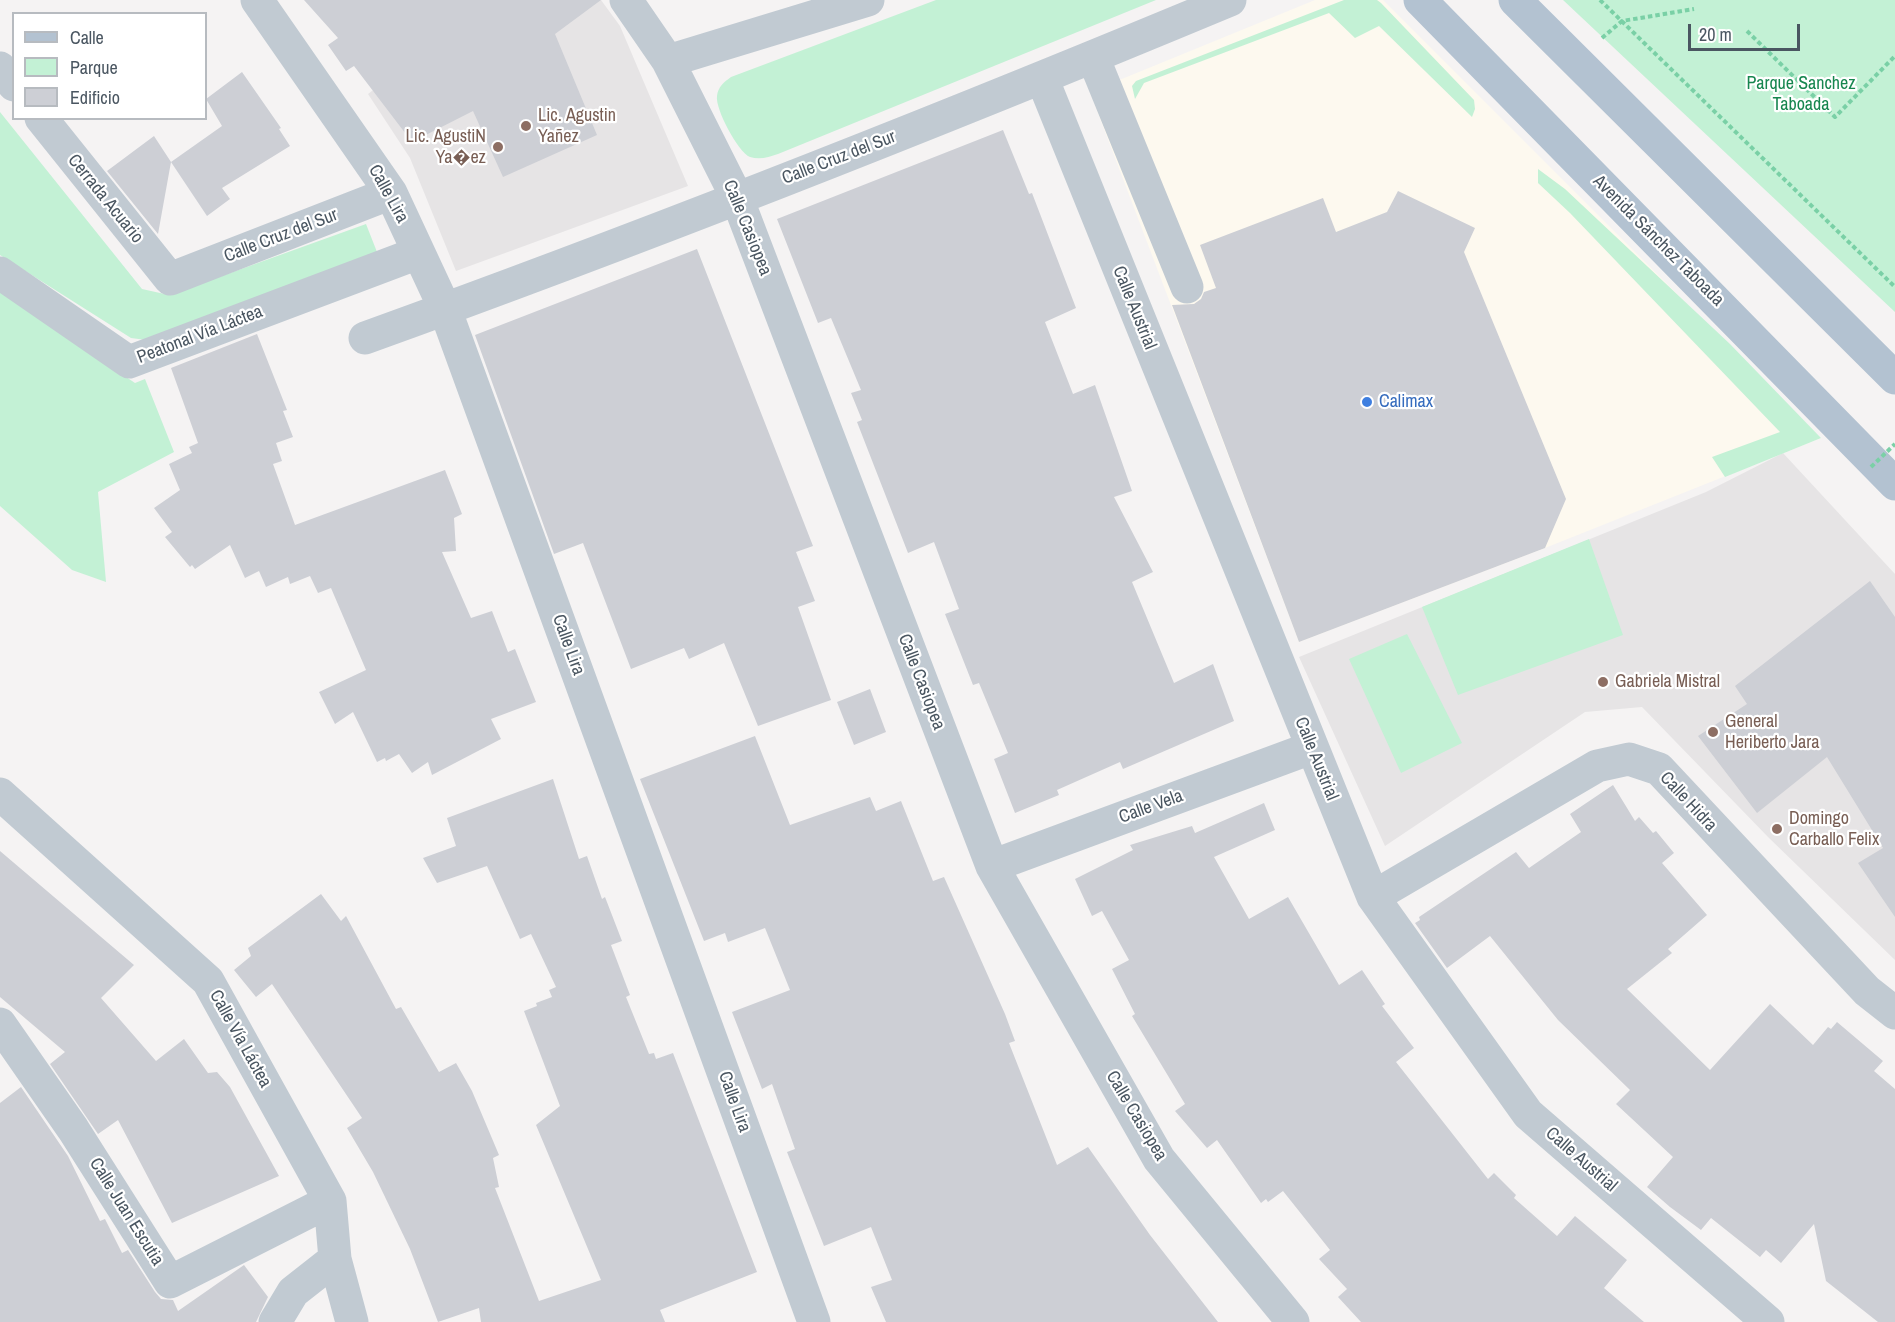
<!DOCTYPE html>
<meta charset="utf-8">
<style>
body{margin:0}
#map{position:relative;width:1895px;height:1322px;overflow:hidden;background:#f5f3f3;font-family:"Archivo Narrow",sans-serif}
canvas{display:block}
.legend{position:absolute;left:12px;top:12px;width:195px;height:108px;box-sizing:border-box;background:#fff;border:2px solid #b7bbc0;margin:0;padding:8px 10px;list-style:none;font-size:18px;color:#4a5661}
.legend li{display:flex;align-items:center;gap:12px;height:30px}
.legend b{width:30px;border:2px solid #b7bbc0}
.scale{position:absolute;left:1688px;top:24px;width:112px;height:27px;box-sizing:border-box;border:3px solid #4a5661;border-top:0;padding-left:8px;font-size:18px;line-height:21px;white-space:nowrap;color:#4a5661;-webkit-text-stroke:4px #fff;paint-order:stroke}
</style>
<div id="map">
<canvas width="1895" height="1322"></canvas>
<ul class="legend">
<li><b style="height:8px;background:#b3c2d1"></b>Calle</li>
<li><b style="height:16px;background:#c3f1d5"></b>Parque</li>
<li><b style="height:16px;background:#cdcfd5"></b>Edificio</li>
</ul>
<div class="scale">20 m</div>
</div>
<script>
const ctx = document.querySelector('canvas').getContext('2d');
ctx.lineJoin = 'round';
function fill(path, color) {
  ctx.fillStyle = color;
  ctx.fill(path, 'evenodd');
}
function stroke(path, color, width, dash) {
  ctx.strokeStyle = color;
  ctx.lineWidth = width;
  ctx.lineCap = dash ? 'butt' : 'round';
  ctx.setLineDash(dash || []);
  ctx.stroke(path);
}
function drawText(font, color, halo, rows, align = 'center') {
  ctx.font = font + ' "Archivo Narrow",sans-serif';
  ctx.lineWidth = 4.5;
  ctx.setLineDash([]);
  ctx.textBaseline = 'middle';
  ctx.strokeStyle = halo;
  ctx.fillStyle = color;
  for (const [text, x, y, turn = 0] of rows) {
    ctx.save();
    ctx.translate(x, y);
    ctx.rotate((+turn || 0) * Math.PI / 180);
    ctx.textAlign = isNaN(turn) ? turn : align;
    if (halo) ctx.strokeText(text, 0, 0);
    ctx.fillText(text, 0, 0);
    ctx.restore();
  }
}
const commercial = new Path2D(`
 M1315 0H1383L1821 438 1545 548 1299 642 1090 92Z`);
const education = new Path2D(`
 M489 0H601L620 26 688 186 456 271 410 158 368 94Z
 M1783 453 1895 574V960L1769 838 1642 707 1585 712 1385 846 1299 657 1706 492Z`);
const green = new Path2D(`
 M936 0H1156L778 154C769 157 760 160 750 157 738 152 715 109 717 96 718 87 724 82 731 77Z
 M1344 0H1377L1381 3 1474 100 1475 109 1472 117 1379 26 1355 38 1329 13 1144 83 1135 99 1132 86 1136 81Z
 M1563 0H1895V312Z
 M0 112 142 289 169 295 366 224 377 252 161 342 131 338 0 255Z
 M1538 169 1565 189 1730 344 1821 438 1725 477 1712 457 1780 432 1570 213 1538 183Z
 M0 292 135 383 145 379 174 452 98 492 106 582 72 570 0 506Z
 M1589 539 1623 635 1458 695 1422 607Z
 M1407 634 1462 743 1401 773 1349 659Z`);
const building = new Path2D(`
 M304 0H601L555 34 597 135 503 177 473 111 412 142 354 66 346 71 328 45 338 38Z
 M242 72 281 128 279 129 290 146 222 188 230 199 207 216 171 162 158 234 107 171 154 136 171 162 222 126 206 99Z
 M1003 130 1029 194 1032 193 1076 308 1045 322 1073 394 1095 385 1132 491 1114 497 1153 572 1132 582 1174 683 1213 664 1234 721 1123 769 1120 762 1057 790 1059 795 1015 813 994 759 1008 753 979 683 973 685 945 614 959 609 934 542 908 553 857 422 862 420 851 393 861 390 831 318 818 323 777 219Z
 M1398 191 1475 228 1464 252 1566 499 1545 548 1299 642 1172 305 1194 304 1201 299 1204 292 1216 288 1200 245 1323 198 1336 232 1387 212Z
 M697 249 813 546 796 552 815 601 798 607 831 700 758 726 724 643 689 659 684 648 631 669 583 543 554 554 475 335Z
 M257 334 287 410 283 411 293 437 276 443 282 461 273 464 295 525 445 470 454 493 462 514 454 518 456 551 442 552 471 618 492 611 508 652 515 649 536 702 491 719 501 739 432 775 428 762 412 773 399 754 386 761 385 758 377 762 353 712 335 724 319 692 366 670 331 588 318 593 310 576 290 584 288 577 266 587 259 571 245 578 230 545 195 569 192 565 190 567 165 537 172 532 154 508 180 490 169 464 192 453 189 447 198 443 171 368Z
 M1870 581 1895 617V917L1858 863 1883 848 1827 757 1757 813 1698 736 1747 704 1735 686Z
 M870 689 886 732 854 745 837 702Z
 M755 736 790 825 870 797 876 811 901 801 933 881 944 877 1005 1014 1015 1041 1009 1043 1057 1165 1088 1147 1150 1235 1218 1322H886L871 1287 892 1280 871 1227 824 1246 787 1152 795 1149 772 1084 762 1089 732 1012 790 990 765 928 728 942 725 933 704 941 640 779Z
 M553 779 579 859 587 856 602 899 605 897 622 941 611 945 630 995 626 997 649 1054 654 1053 656 1059 673 1053 757 1272 660 1310 665 1322H481L479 1308 438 1322 410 1249 373 1172 347 1128 362 1118 272 984 256 997 234 970 251 956 248 948 321 894 341 921 346 916 396 1009 401 1007 439 1072 456 1063 472 1091 499 1155 493 1158 499 1187 495 1188 539 1301 601 1280 536 1125 560 1106 524 1011 537 1006 536 1003 552 997 549 990 556 987 531 934 520 939 487 866 437 883 423 858 456 846 447 818Z
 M1613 785 1635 821 1639 817 1653 833 1656 831 1674 853 1662 863 1707 915 1668 949 1672 953 1627 989 1710 1070 1770 1004 1813 1045 1828 1027 1831 1029 1837 1022 1883 1061 1874 1071 1895 1089V1322H1878L1826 1281 1814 1224 1781 1263 1766 1250 1760 1257 1711 1218 1701 1230 1670 1207 1647 1187 1673 1157 1616 1104 1630 1090 1558 1020 1490 936 1447 968 1415 923 1420 920 1419 917 1516 852 1529 868 1581 832 1570 814Z
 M1264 803 1275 830 1214 857 1249 919 1288 897 1339 985 1362 970 1385 1004 1382 1006 1414 1048 1396 1062 1488 1179 1494 1173 1516 1195 1514 1198 1557 1236 1575 1216 1627 1260 1604 1288 1644 1322H1361L1338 1297 1347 1289 1319 1259 1330 1250 1283 1191 1268 1202 1266 1199 1261 1203 1217 1140 1207 1148 1175 1111 1185 1104 1132 1016 1135 1014 1112 969 1129 960 1102 911 1092 916 1075 879 1133 850 1130 845 1192 826 1195 833Z
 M0 851 134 965 101 998 156 1061 184 1039 208 1073 217 1072 230 1087 279 1176 172 1223 118 1120 98 1134 50 1064 65 1052 0 997Z
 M21 1087 68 1156 100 1221 105 1219 122 1253 128 1250 155 1292 161 1299 173 1300 178 1311 244 1265 268 1297 256 1322H0V1103Z`);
const path = new Path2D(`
 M1600 0 1895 287
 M1747 31 1835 117 1895 56
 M1602 38 1622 21 1694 9`);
const minor = new Path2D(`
 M257 0 391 193 445 309 814 1322
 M626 0 668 61 737 198 992 866 1159 1159 1293 1322
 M1093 57 1187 287
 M668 61 868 0
 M0 68 14 85
 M1042 78 1373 897 1528 1114 1768 1322
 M41 118 170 279 391 193
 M0 273 129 362 418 253
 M365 338C656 233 944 119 1230 0
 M0 794 208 981 330 1201 335 1259 352 1322
 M992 866 1311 748
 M1373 897 1597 766 1629 759 1659 769 1867 991 1895 1013
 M0 1024 73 1129 170 1282 330 1201
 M275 1322 293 1292 335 1259`);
const major = new Path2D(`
 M1420 0 1895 484
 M1515 0 1895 378`);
const pathBridge = new Path2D(`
 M1871 467 1895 444`);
const markers = [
 [526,126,6,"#8d6e63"],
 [498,147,6,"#8d6e63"],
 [1367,402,6,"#3f7fe0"],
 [1603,682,6,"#8d6e63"],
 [1713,732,6,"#8d6e63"],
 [1777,829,6,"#8d6e63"]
];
const parkNames = [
 ["Parque Sanchez",1801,84],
 ["Taboada",1801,105]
];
const educationNames = [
 ["Lic. Agustin",538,116],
 ["Yañez",538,137],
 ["Lic. AgustiN",486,137,"right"],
 ["Ya�ez",486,158,"right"],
 ["Gabriela Mistral",1615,682],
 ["General",1725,722],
 ["Heriberto Jara",1725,743],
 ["Domingo",1789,819],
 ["Carballo Felix",1789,840]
];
const streetNames = [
 ["Calle Cruz del Sur",839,158,-21],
 ["Calle Lira",388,194,61],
 ["Cerrada Acuario",105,199,51],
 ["Calle Casiopea",747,228,68],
 ["Calle Cruz del Sur",281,236,-21],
 ["Avenida Sánchez Taboada",1658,241,45],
 ["Calle Austrial",1134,308,68],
 ["Peatonal Vía Láctea",200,335,-21],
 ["Calle Lira",568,645,70],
 ["Calle Casiopea",921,682,69],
 ["Calle Austrial",1316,759,68],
 ["Calle Hidra",1688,802,47],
 ["Calle Vela",1151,807,-20],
 ["Calle Vía Láctea",240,1039,61],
 ["Calle Lira",734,1102,70],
 ["Calle Casiopea",1136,1116,59],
 ["Calle Austrial",1581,1160,41],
 ["Calle Juan Escutia",126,1212,58]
];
const shopNames = [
 ["Calimax",1379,402]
];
fill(commercial, '#fdf9ef');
fill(education, '#e6e4e5');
fill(green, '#c3f1d5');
fill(building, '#cdcfd5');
stroke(path, '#7ad0a6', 4, [4.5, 3]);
stroke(minor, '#c1cad2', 33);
stroke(major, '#b3c2d1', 33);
stroke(pathBridge, '#7ad0a6', 4, [4.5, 3]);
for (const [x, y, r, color] of markers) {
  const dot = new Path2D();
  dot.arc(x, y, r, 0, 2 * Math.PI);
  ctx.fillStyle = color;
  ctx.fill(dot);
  stroke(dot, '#fff', 2);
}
drawText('18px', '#17864f', '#fff', parkNames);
drawText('18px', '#785e54', '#fff', educationNames, 'left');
drawText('18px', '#4a5661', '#fff', streetNames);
drawText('18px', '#366cbe', '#fff', shopNames, 'left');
</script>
